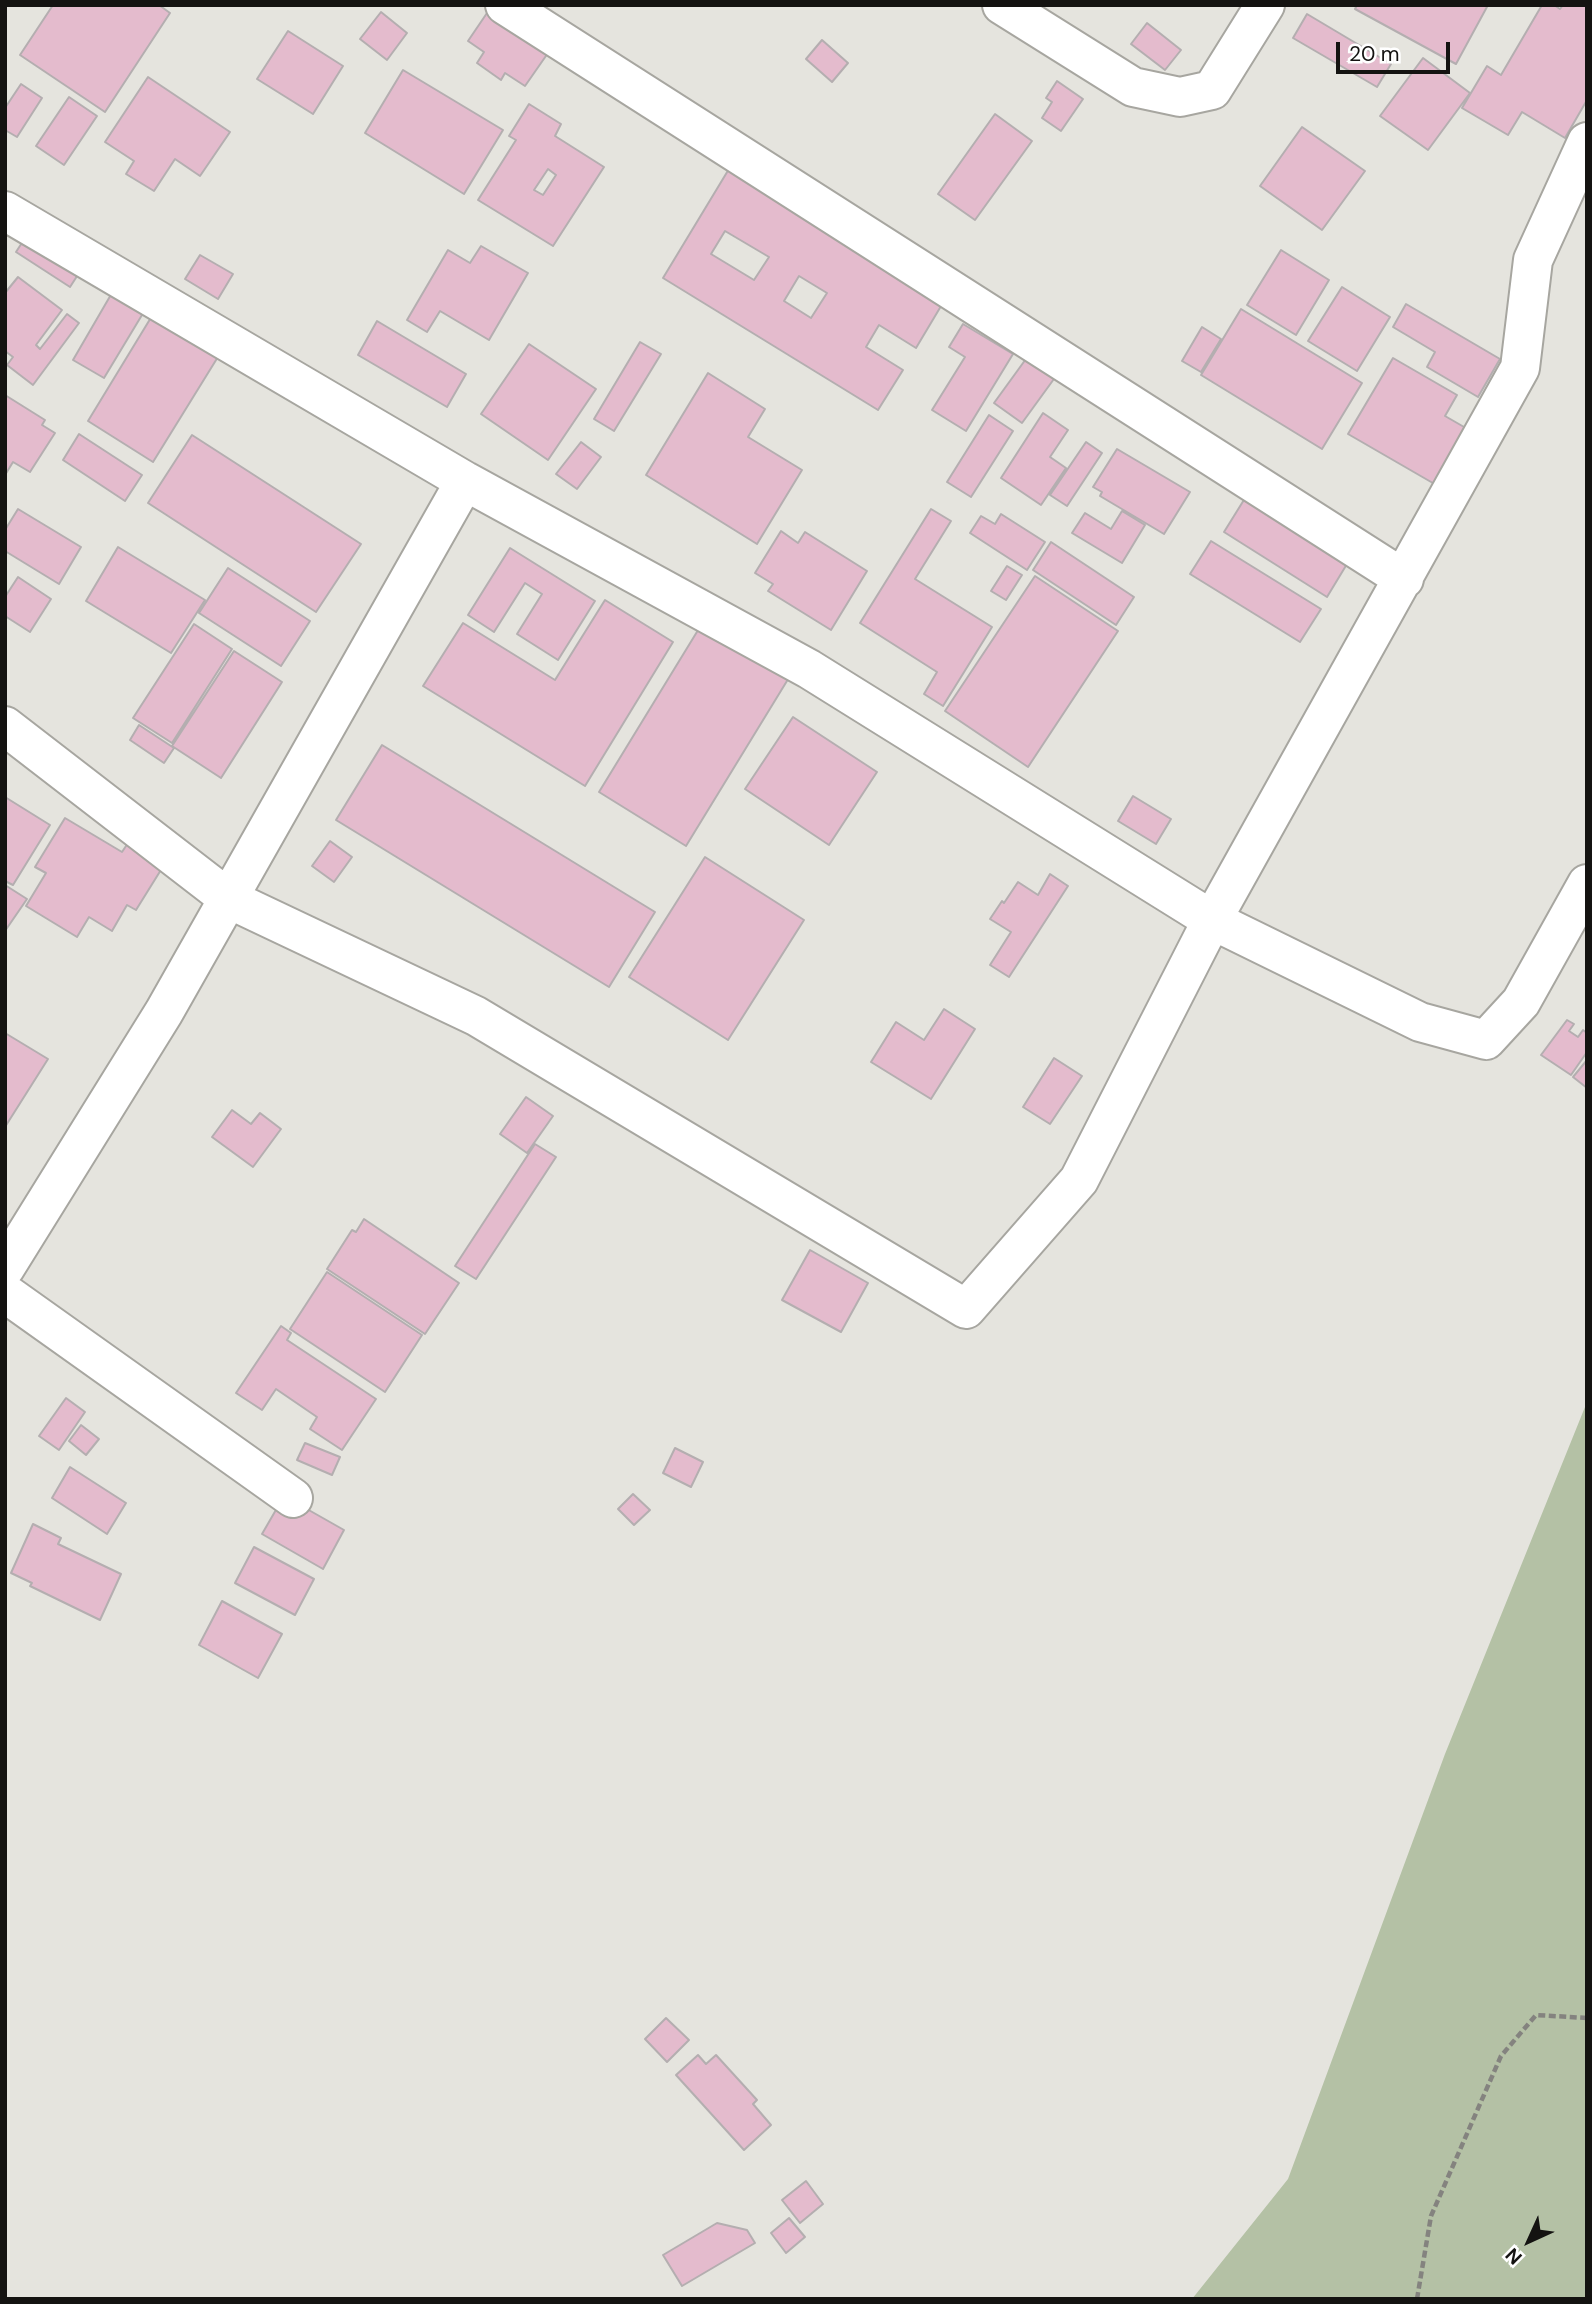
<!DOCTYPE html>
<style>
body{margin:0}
#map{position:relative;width:1592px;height:2304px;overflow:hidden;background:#e5e4de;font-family:"DM Sans",sans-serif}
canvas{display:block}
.frame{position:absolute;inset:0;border:7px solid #141311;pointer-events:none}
.north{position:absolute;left:1494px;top:2206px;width:70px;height:70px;-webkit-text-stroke:5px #fff;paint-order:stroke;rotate:225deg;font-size:19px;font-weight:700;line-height:28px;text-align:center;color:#141311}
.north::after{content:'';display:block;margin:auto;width:24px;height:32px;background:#141311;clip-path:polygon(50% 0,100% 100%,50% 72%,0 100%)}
.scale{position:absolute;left:1336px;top:42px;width:114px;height:32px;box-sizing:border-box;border:4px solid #141311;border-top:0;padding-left:9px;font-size:21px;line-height:24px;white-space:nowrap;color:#141311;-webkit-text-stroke:5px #fff;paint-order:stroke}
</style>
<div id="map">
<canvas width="1592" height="2304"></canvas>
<div class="frame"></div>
<div class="north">N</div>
<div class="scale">20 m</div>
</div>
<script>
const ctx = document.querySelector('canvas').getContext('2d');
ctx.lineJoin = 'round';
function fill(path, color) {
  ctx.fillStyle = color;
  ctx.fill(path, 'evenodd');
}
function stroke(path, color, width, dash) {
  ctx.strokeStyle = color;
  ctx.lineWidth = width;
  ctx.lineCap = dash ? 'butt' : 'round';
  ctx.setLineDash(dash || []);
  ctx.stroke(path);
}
const green = new Path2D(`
 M1587 1402V2299H1192L1288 2179 1445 1754Z`);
const building = new Path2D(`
 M53 5H159L170 13 105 112 20 55Z
 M1357 5H1488L1456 64 1355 9Z
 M1542 5H1554L1560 9 1563 5H1587V100L1565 138 1522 112 1508 135 1462 108 1487 66 1501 75Z
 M381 12 407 33 387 60 360 39Z
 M487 13 548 53 525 86 505 73 501 80 477 63 484 52 468 41Z
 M1307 14 1391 64 1377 87 1293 38Z
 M1147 23 1181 50 1165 70 1131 44Z
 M288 31 343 66 313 114 257 79Z
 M822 40 848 63 832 82 806 59Z
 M1423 58 1470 93 1428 150 1380 116Z
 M403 70 503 130 464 194 365 133Z
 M148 77 230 132 200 176 175 159 154 191 126 174 134 161 105 142Z
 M1057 81 1083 99 1061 131 1042 118 1052 102 1046 98Z
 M21 84 42 98 17 137 5 130V108Z
 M69 97 97 116 64 165 36 146Z
 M529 104 561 124 555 136 604 167 553 246 478 200 516 140 509 136ZM548 169 556 175 543 195 534 190Z
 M995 114 1032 141 975 220 938 194Z
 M1302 127 1365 171 1322 230 1260 186Z
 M735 159 950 291 916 348 879 325 866 347 903 370 878 410 663 278ZM725 231 769 257 754 280 711 254ZM799 276 827 293 811 318 784 301Z
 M27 235 81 270 70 287 16 252Z
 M481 246 528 273 489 340 440 311 427 332 407 320 448 250 470 263Z
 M1281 250 1329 280 1296 335 1247 305Z
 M200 255 233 274 218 299 185 279Z
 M18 277 62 310 36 345 40 349 67 314 79 323 33 385 7 365 13 357 5 351V293Z
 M116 286 148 305 104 378 73 360Z
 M1342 287 1390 317 1357 371 1308 341Z
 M1406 304 1500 359 1478 397 1427 367 1435 352 1393 327Z
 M1241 309 1362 383 1322 449 1201 375Z
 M155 311 221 352 153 462 88 421Z
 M377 321 466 374 447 407 358 355Z
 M963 324 1013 354 966 431 932 410 965 357 949 347Z
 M1202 327 1221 339 1201 372 1182 361Z
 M640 342 661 354 614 431 594 419Z
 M529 344 596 389 548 460 481 414Z
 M1031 352 1059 372 1022 423 994 403Z
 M1393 358 1457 395 1445 416 1471 431 1438 486 1348 434Z
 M708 373 765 409 748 437 802 470 757 544 646 475Z
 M5 395 45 420 42 425 55 433 30 472 13 462 5 475Z
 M1043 413 1068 430 1050 457 1066 468 1041 505 1001 478Z
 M989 415 1013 431 971 497 947 482Z
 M79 434 142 475 125 501 63 460Z
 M192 435 361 544 316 612 148 503Z
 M581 442 601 457 577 489 556 474Z
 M1086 442 1102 453 1067 506 1050 495Z
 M1117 449 1190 492 1164 534 1100 496 1102 492 1093 487Z
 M1247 495 1350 559 1327 597 1224 532Z
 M18 509 81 547 59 584 5 551V530Z
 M931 509 951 521 915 579 992 627 943 706 924 694 937 672 860 623Z
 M1122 511 1145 525 1122 563 1072 533 1085 513 1111 529Z
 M1001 514 1045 542 1027 570 970 533 981 516 995 524Z
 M781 531 798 543 805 532 867 571 831 630 768 591 773 584 755 573Z
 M1211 541 1321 609 1300 642 1190 574Z
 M1051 542 1134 597 1116 625 1033 570Z
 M118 547 205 600 171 653 86 601Z
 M510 548 595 601 558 660 517 634 542 594 525 583 494 632 468 615Z
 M1007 566 1022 575 1006 600 991 591Z
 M228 568 310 621 281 666 199 613Z
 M1035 576 1118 631 1028 767 945 711Z
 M18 577 51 599 30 632 5 616V597Z
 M605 600 673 642 585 786 423 686 463 623 555 680Z
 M703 622 790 676 686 846 599 792Z
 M194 624 232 649 172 743 133 718Z
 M234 651 282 682 221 778 172 746Z
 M793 717 877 772 829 845 745 789Z
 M139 725 174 748 164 763 130 740Z
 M382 745 655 912 609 987 336 820Z
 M1133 796 1171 819 1156 844 1118 821Z
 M5 797 50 825 13 885 5 881Z
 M65 818 122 852 128 843 164 865 136 910 127 905 112 931 89 917 77 937 26 906 46 873 35 867Z
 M330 841 352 857 334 882 312 866Z
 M705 857 804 920 728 1040 629 977Z
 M1050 874 1068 886 1009 977 990 965 1011 932 990 919 1002 901 1004 903 1018 882 1038 895Z
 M5 885 27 899 5 931Z
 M944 1009 975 1029 931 1099 871 1062 896 1022 924 1040Z
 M1567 1020 1574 1024 1569 1031 1578 1037 1583 1030 1587 1033V1052L1571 1075 1541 1055Z
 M5 1033 48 1059 5 1127Z
 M1054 1058 1082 1076 1050 1124 1023 1107Z
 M1587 1060V1088L1573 1077Z
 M526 1097 553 1116 527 1153 500 1134Z
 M232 1110 251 1124 260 1113 281 1129 253 1167 212 1137Z
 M535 1144 556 1157 476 1279 455 1266Z
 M364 1219 459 1283 425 1334 327 1269 352 1230 356 1232Z
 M810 1250 868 1283 841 1332 782 1300Z
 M327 1272 422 1335 385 1392 290 1329Z
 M281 1326 291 1333 287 1340 376 1399 342 1450 310 1429 317 1417 276 1389 262 1410 236 1393Z
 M66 1398 85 1412 59 1450 39 1436Z
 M81 1425 99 1439 86 1455 69 1441Z
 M305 1443 340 1457 332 1475 297 1460Z
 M675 1448 703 1462 691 1487 663 1473Z
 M70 1467 126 1503 107 1534 52 1498Z
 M633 1494 650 1510 634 1525 618 1509Z
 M284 1496 344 1530 323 1569 262 1534Z
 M33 1524 61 1538 58 1544 121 1574 100 1620 30 1586 32 1583 11 1573Z
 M254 1547 314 1579 295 1615 235 1583Z
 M222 1601 282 1634 258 1678 199 1645Z
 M666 2018 689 2040 667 2062 645 2039Z
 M698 2055 706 2064 716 2055 757 2100 753 2104 771 2125 744 2150 676 2075Z
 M806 2181 823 2204 800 2223 782 2200Z
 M789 2218 805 2237 786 2253 771 2233Z
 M717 2223 747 2230 755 2243 682 2286 663 2255Z`);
const path = new Path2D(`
 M1417 2299 1431 2216 1501 2056 1536 2015 1587 2018`);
const street = new Path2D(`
 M505 5 1404 579
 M1002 5 1133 87 1180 97 1212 90 1265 5
 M5 211 465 481 809 669 1212 920 1420 1022 1486 1040 1521 1002 1587 884
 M5 726 229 899 476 1016 966 1309 1079 1180 1212 920 1520 368 1533 260 1587 142
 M5 1268 164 1012 465 481
 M5 1293 293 1498`);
fill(green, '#b4c1a5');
fill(building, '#e4bbcd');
stroke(building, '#b4aeb0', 2);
stroke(street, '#a7a6a0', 42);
stroke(path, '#84837f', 4.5, [7, 3.5]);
stroke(street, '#fff', 38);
</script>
